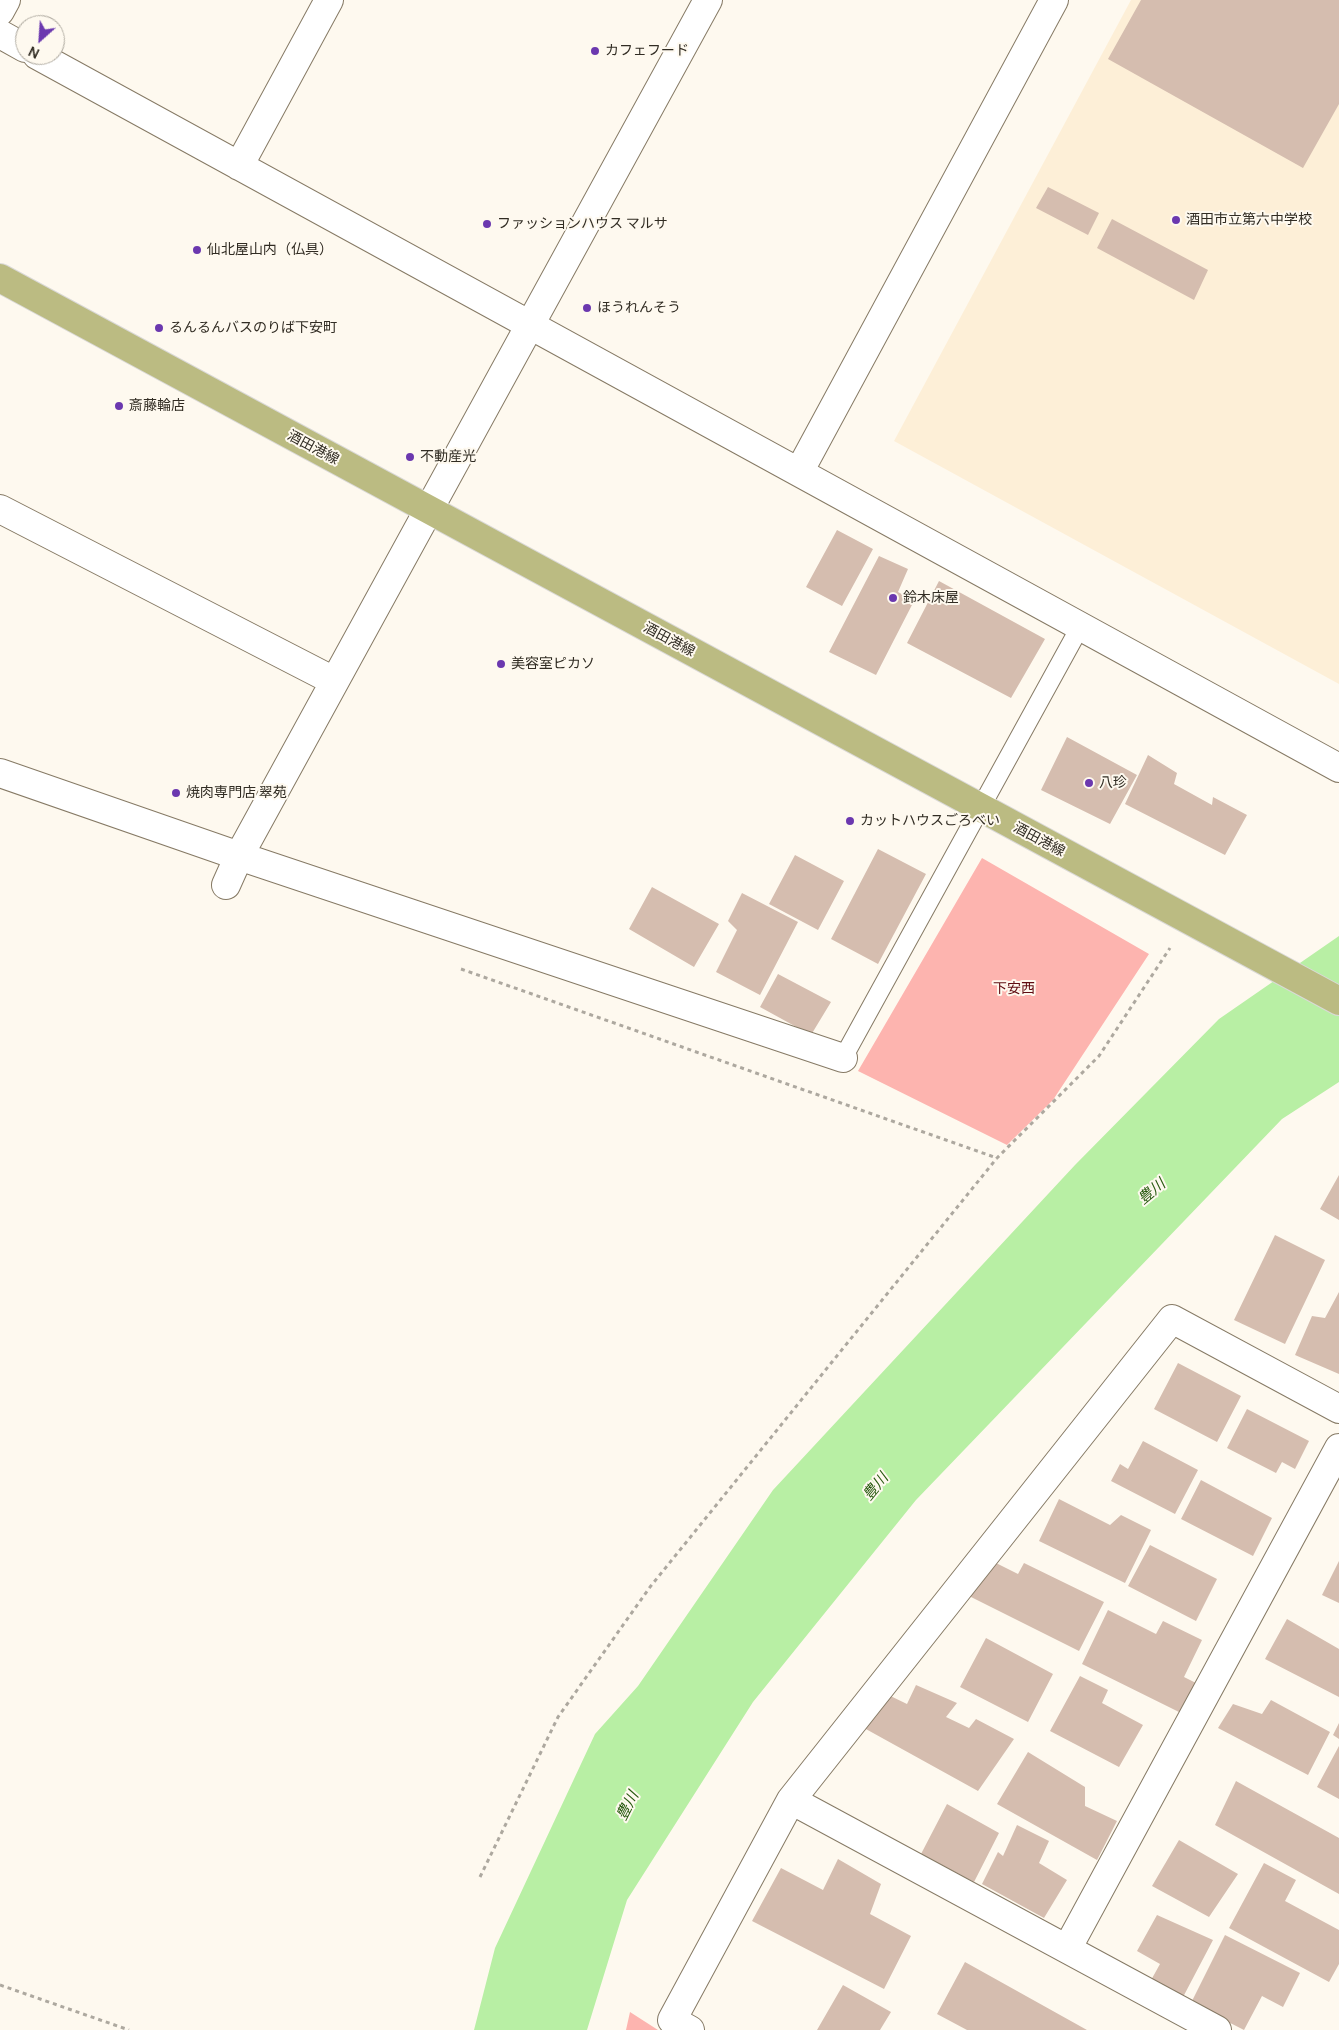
<!DOCTYPE html>
<meta charset="utf-8">
<style>
body{margin:0}
#map{position:relative;width:1339px;height:2030px;overflow:hidden;background:#fef9ef;font-family:Manrope,sans-serif}
canvas{display:block}
.north{position:absolute;left:15px;top:15px;width:50px;height:50px;box-sizing:border-box;background:#fef9ef;border:1px solid #aca79d;border-radius:50%;rotate:206deg;font-size:14px;font-weight:700;line-height:20px;text-align:center;color:#312c23}
.north::after{content:'';display:block;margin:auto;width:18px;height:22px;background:#6b38af;clip-path:polygon(50% 0,100% 100%,50% 72%,0 100%)}
</style>
<div id="map">
<canvas width="1339" height="2030"></canvas>
<div class="north">N</div>
</div>
<script>
const ctx = document.querySelector('canvas').getContext('2d');
ctx.lineJoin = 'round';
function fill(path, color) {
  ctx.fillStyle = color;
  ctx.fill(path, 'evenodd');
}
function stroke(path, color, width, dash) {
  ctx.strokeStyle = color;
  ctx.lineWidth = width;
  ctx.lineCap = dash ? 'butt' : 'round';
  ctx.setLineDash(dash || []);
  ctx.stroke(path);
}
function drawText(font, color, halo, rows, align = 'center') {
  ctx.font = font + ' Manrope,"Noto Sans JP",sans-serif';
  ctx.lineWidth = 4;
  ctx.setLineDash([]);
  ctx.textBaseline = 'middle';
  ctx.strokeStyle = halo;
  ctx.fillStyle = color;
  for (const [text, x, y, turn = 0] of rows) {
    ctx.save();
    ctx.translate(x, y);
    ctx.rotate((+turn || 0) * Math.PI / 180);
    ctx.textAlign = isNaN(turn) ? turn : align;
    if (halo) ctx.strokeText(text, 0, 0);
    ctx.fillText(text, 0, 0);
    ctx.restore();
  }
}
const built = new Path2D(`
 M1131 0H1339V684L894 441Z`);
const green = new Path2D(`
 M982 858 1149 954 1053 1100 1007 1145 858 1071Z
 M630 2012 658 2030H626Z`);
const water = new Path2D(`
 M1339 936V1082L1282 1119 916 1500 753 1702 627 1900 587 2030H474L495 1948 595 1734 638 1686 773 1490 1075 1165 1219 1019Z`);
const building = new Path2D(`
 M1141 0H1339V104L1303 168 1108 59Z
 M1048 187 1099 213 1088 235 1036 208Z
 M1112 219 1208 270 1194 300 1097 248Z
 M837 530 873 549 842 606 806 587Z
 M879 556 908 569 898 592 914 601 876 675 829 652Z
 M939 581 1045 639 1011 698 907 643Z
 M1067 737 1137 775 1110 824 1041 790Z
 M1148 755 1177 773 1174 784 1212 805 1213 797 1247 815 1225 855 1125 804Z
 M878 849 926 874 878 964 831 939Z
 M795 855 844 881 818 930 769 904Z
 M652 887 719 924 694 967 629 929Z
 M742 893 798 922 760 995 716 972 737 930 728 921Z
 M778 974 831 1002 811 1035 760 1007Z
 M1339 1175V1220L1320 1209Z
 M1275 1235 1325 1260 1285 1344 1234 1320Z
 M1339 1292V1374L1295 1355 1312 1316 1325 1318Z
 M1178 1363 1241 1396 1217 1442 1154 1409Z
 M1247 1409 1309 1441 1295 1469 1282 1462 1276 1473 1227 1448Z
 M1143 1441 1198 1470 1175 1514 1111 1481 1120 1464 1128 1469Z
 M1201 1480 1272 1518 1253 1556 1181 1519Z
 M1059 1499 1110 1525 1121 1515 1151 1530 1125 1583 1039 1541Z
 M1150 1545 1217 1579 1196 1621 1128 1586Z
 M988 1559 1018 1574 1024 1563 1104 1602 1079 1651 969 1596Z
 M1339 1561V1603L1322 1595Z
 M1108 1610 1156 1634 1163 1621 1202 1640 1184 1677 1196 1683 1181 1713 1082 1664Z
 M1287 1619 1339 1649V1697L1265 1659Z
 M986 1638 1053 1674 1028 1722 960 1687Z
 M1080 1676 1108 1690 1102 1703 1143 1725 1119 1767 1050 1731Z
 M916 1685 957 1703 946 1717 969 1728 976 1719 1014 1739 978 1791 864 1728 878 1690 907 1704Z
 M1271 1700 1330 1732 1308 1775 1218 1728 1233 1704 1262 1714Z
 M1339 1723V1739L1333 1735Z
 M1339 1746V1799L1317 1787Z
 M1028 1752 1085 1787V1806L1117 1821 1097 1860 997 1804Z
 M1236 1781 1339 1838V1894L1215 1825Z
 M947 1804 999 1833 974 1882 921 1854Z
 M1017 1825 1049 1841 1039 1863 1067 1880 1044 1918 982 1884 998 1852 1003 1856Z
 M1179 1840 1238 1874 1209 1917 1152 1886Z
 M838 1859 881 1884 870 1914 911 1936 884 1989 752 1921 781 1868 823 1890Z
 M1264 1863 1296 1880 1285 1901 1339 1930V1964L1329 1982 1229 1928Z
 M1157 1915 1213 1940 1182 1999 1150 1982 1160 1964 1137 1951Z
 M1225 1935 1300 1973 1283 2007 1262 1996 1244 2030 1191 2003Z
 M965 1962 1087 2030H967L937 2014Z
 M843 1985 891 2012 880 2030H817Z`);
const path = new Path2D(`
 M461 969 997 1158
 M480 1877 558 1717 650 1587 997 1158 1099 1056 1170 948
 M0 1985 129 2030`);
const service = new Path2D(`
 M843 1058 1080 627`);
const minor = new Path2D(`
 M0 11 6 0
 M0 34 25 48
 M37 55 1339 768
 M239 166 329 0
 M799 472 1054 0
 M0 509 334 681
 M0 773 239 856 843 1058
 M226 885 239 856 708 0
 M791 1800 1217 2030
 M1067 1949 1339 1448
 M690 2030 672 2020 791 1800 1172 1319 1339 1409`);
const primary = new Path2D(`
 M0 278 1339 1001`);
const markers = [
 [595,51,5,"#6b38af"],
 [1176,220,5,"#6b38af"],
 [487,224,5,"#6b38af"],
 [197,250,5,"#6b38af"],
 [587,308,5,"#6b38af"],
 [159,328,5,"#6b38af"],
 [119,406,5,"#6b38af"],
 [410,457,5,"#6b38af"],
 [893,598,5,"#6b38af"],
 [501,664,5,"#6b38af"],
 [1089,783,5,"#6b38af"],
 [176,793,5,"#6b38af"],
 [850,821,5,"#6b38af"]
];
const poiNames = [
 ["カフェフード",605,51],
 ["酒田市立第六中学校",1186,220],
 ["ファッションハウス マルサ",497,224],
 ["仙北屋山内（仏具）",207,250],
 ["ほうれんそう",597,308],
 ["るんるんバスのりば下安町",169,328],
 ["斎藤輪店",129,406],
 ["不動産光",420,457],
 ["鈴木床屋",903,598],
 ["美容室ピカソ",511,664],
 ["八珍",1099,783],
 ["焼肉専門店 翠苑",186,793],
 ["カットハウスごろべい",860,821]
];
const streetNames = [
 ["酒田港線",313,448,28],
 ["酒田港線",669,640,28],
 ["酒田港線",1039,840,28]
];
const parkNames = [
 ["下安西",1014,989]
];
const waterNames = [
 ["豊川",1152,1192,-40],
 ["豊川",876,1487,-51],
 ["豊川",628,1806,-63]
];
fill(built, '#fdefd7');
fill(green, '#fdb4af');
fill(water, '#b8efa4');
fill(building, '#d5bdaf');
stroke(service, '#867a65', 20);
stroke(minor, '#867a65', 30);
stroke(primary, '#dad9d7', 30);
stroke(path, '#ada89f', 3, [4, 4]);
stroke(service, '#fff', 18);
stroke(minor, '#fff', 28);
stroke(primary, '#bbbb82', 28);
for (const [x, y, r, color] of markers) {
  const dot = new Path2D();
  dot.arc(x, y, r, 0, 2 * Math.PI);
  ctx.fillStyle = color;
  ctx.fill(dot);
  stroke(dot, '#fef9ef', 2);
}
drawText('14px', '#312c23', '#fef9ef', poiNames, 'left');
drawText('14px', '#312c23', '#fef9ef', streetNames);
drawText('14px', '#5f0b11', '#fef9ef', parkNames);
drawText('italic 15px', '#285a10', '#fef9ef', waterNames);
</script>
